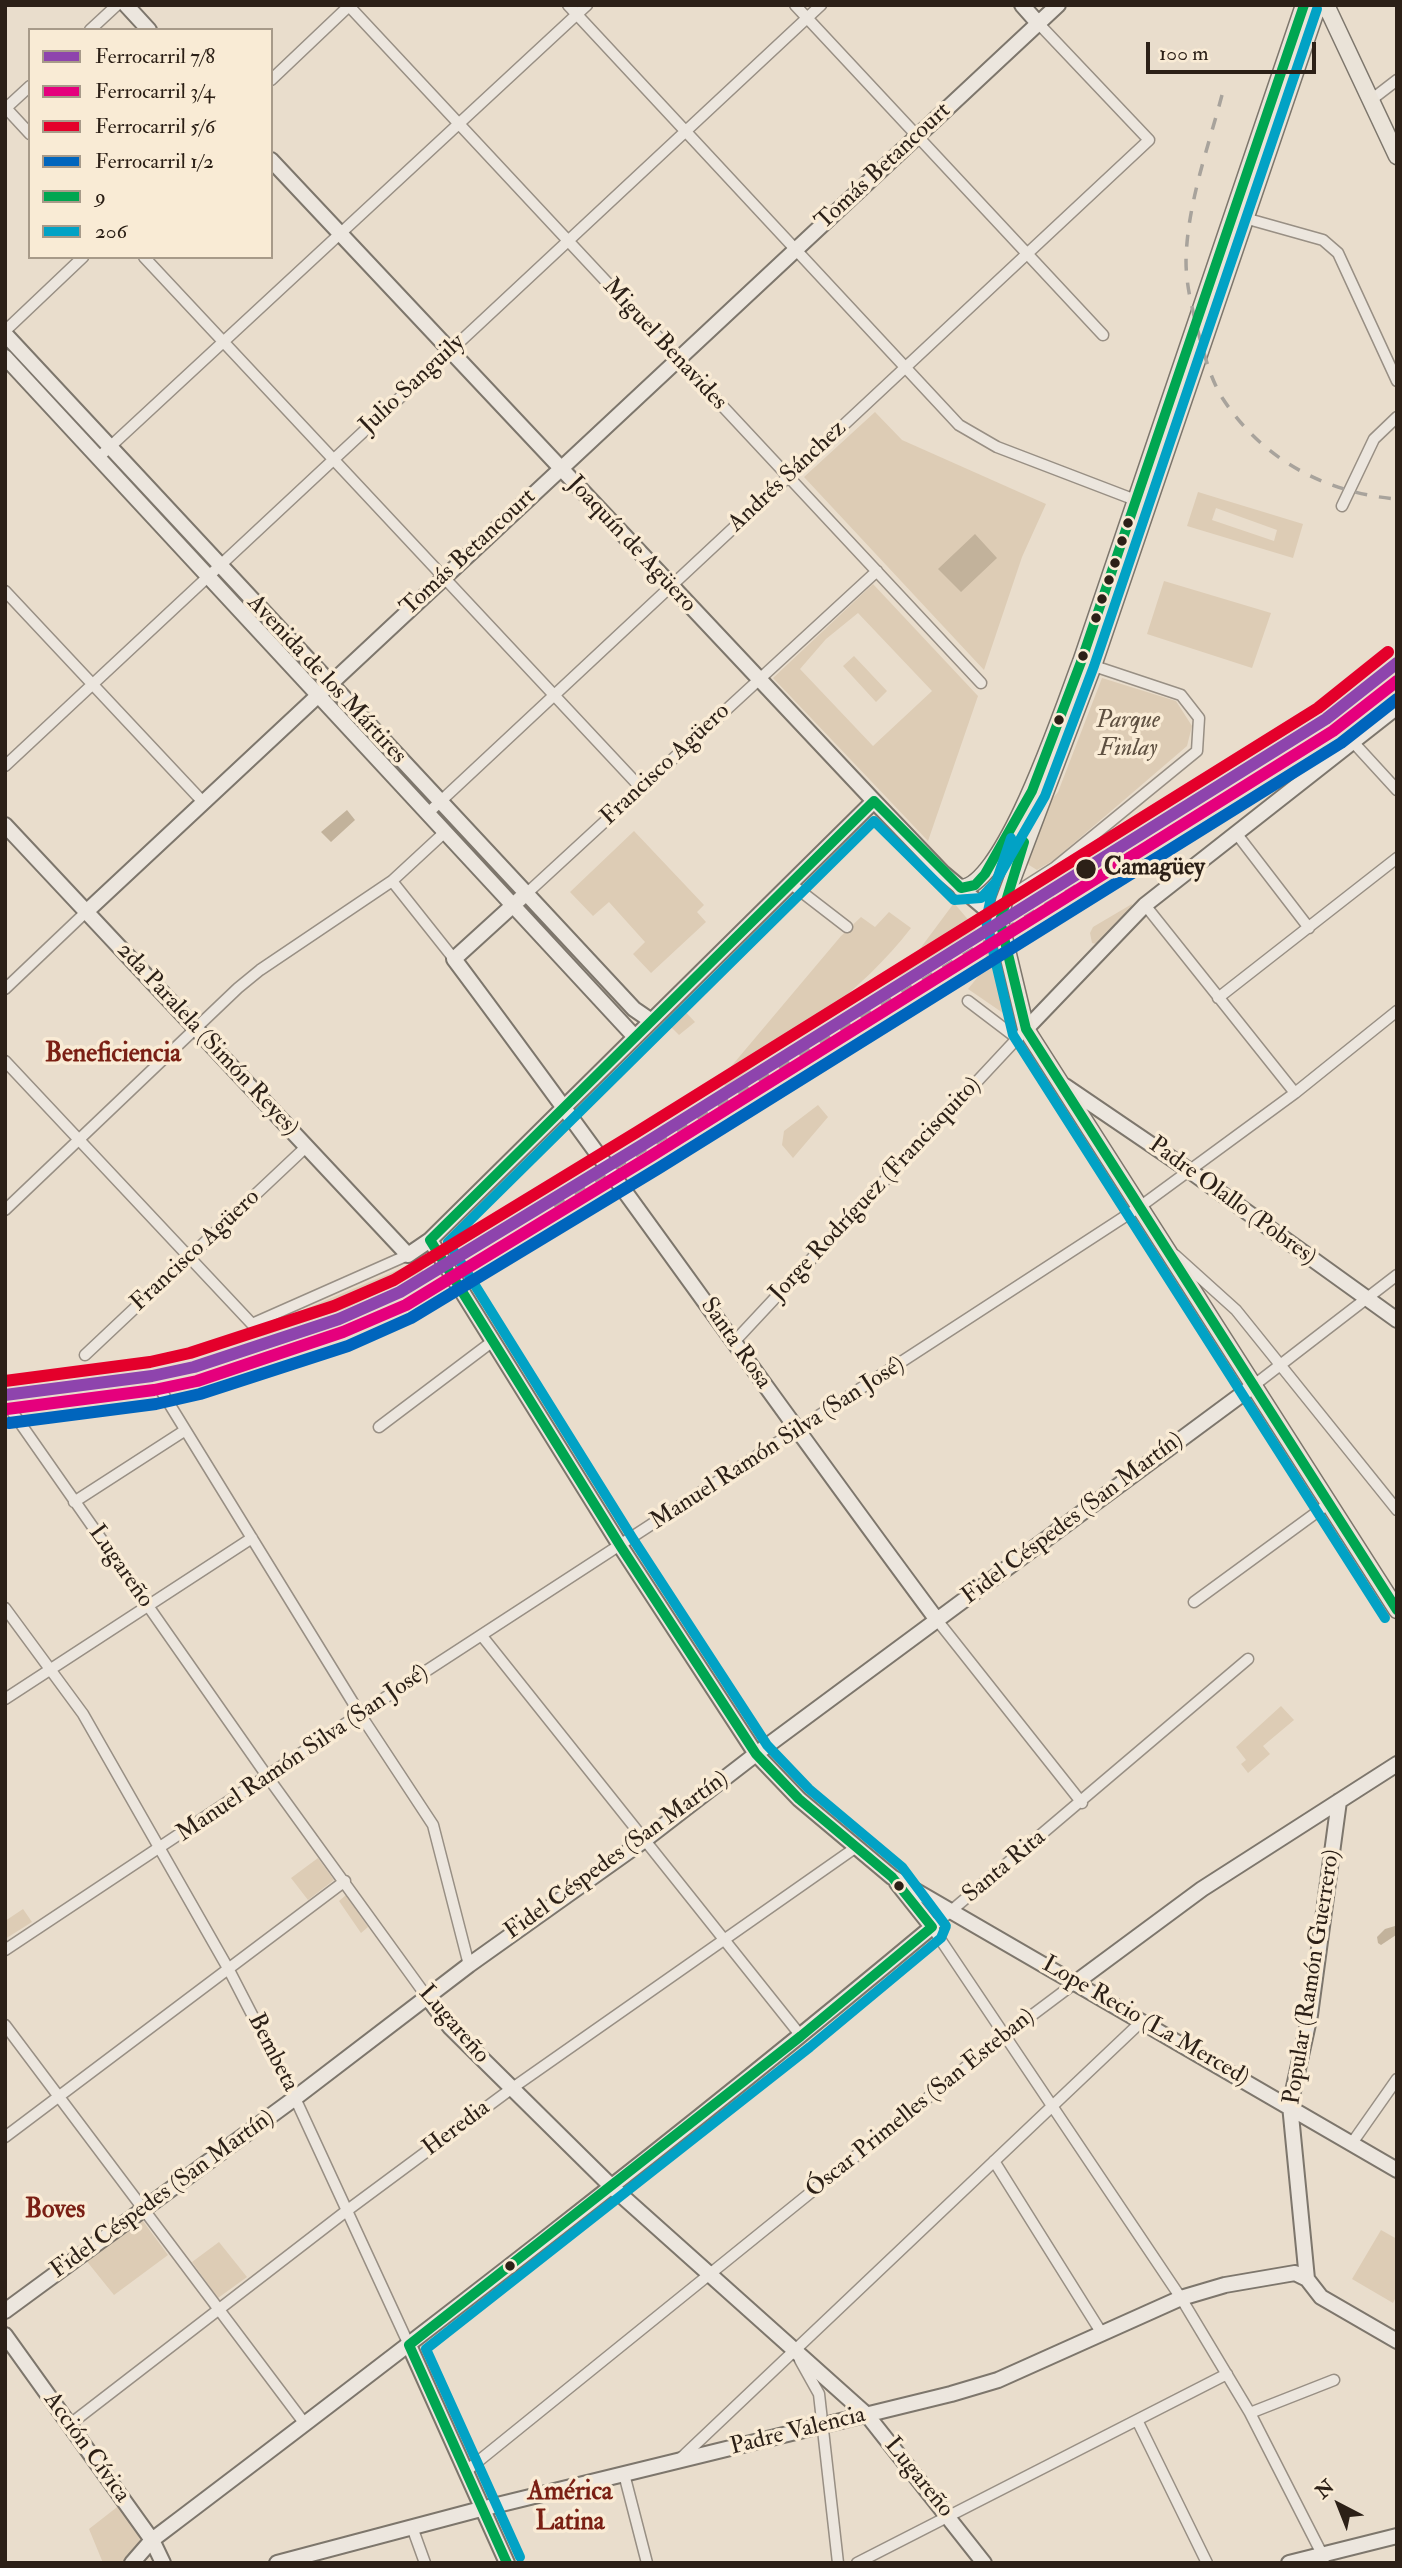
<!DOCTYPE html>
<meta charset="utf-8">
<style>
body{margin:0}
#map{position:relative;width:1402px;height:2568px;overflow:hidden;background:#e9ddcc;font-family:"IM FELL Double Pica",serif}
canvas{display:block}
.frame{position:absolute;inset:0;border:7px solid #2c2017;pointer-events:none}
.legend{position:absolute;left:28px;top:28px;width:245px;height:231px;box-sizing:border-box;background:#f9ebd5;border:2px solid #a79a89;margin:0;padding:9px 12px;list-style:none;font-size:21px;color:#2c2017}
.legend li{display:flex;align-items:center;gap:14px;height:35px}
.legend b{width:35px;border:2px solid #a79a89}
.north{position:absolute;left:1304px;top:2470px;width:70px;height:70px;-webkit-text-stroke:5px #f9ebd5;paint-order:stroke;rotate:318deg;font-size:19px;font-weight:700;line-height:28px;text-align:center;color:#2c2017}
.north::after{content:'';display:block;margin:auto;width:24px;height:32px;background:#2c2017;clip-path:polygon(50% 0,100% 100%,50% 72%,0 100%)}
.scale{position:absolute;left:1146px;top:42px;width:170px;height:32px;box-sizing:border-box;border:4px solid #2c2017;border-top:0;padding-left:9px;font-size:21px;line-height:24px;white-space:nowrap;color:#2c2017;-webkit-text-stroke:5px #f9ebd5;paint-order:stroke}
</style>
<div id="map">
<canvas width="1402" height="2568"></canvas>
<div class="frame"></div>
<ul class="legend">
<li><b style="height:9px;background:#8e44ad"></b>Ferrocarril 7/8</li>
<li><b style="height:9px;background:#e5007d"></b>Ferrocarril 3/4</li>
<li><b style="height:9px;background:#e4002b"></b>Ferrocarril 5/6</li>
<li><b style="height:9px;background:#0065bd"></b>Ferrocarril 1/2</li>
<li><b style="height:9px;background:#00a651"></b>9</li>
<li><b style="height:9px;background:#02a2c5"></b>206</li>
</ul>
<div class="north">N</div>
<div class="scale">100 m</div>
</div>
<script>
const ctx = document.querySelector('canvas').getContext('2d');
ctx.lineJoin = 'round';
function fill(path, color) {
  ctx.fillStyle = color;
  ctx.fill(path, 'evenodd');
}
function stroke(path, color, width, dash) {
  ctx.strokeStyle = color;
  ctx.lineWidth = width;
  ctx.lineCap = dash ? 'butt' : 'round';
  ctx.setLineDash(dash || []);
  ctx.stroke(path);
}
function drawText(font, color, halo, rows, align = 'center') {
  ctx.font = font + ' "IM FELL Double Pica",serif';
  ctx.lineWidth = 7;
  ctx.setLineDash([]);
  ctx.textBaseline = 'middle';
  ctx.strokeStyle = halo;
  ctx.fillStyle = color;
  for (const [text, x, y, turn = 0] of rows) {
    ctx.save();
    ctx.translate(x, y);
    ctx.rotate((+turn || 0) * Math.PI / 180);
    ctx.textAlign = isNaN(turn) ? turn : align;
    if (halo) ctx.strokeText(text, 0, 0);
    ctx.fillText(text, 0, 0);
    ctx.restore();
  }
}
const green = new Path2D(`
 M875 412 902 440 1046 504 1022 557 984 670 804 477Z
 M1198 492 1303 524 1293 558 1187 526ZM1216 508 1277 530 1274 541 1212 520Z
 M1164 581 1271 613 1252 668 1147 634Z
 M873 584 978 696 928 841 773 678ZM858 613 932 691 873 746 800 669 826 639Z
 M854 656 887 691 876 702 843 666Z
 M1102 678 1176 701 1192 726 1187 746 1054 860 1037 870 1029 865 1027 860 1052 799 1058 792Z
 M634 831 704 905 697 912 706 922 651 973 633 954 645 942 609 902 593 916 570 892Z
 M852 839 844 853 809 886 805 884Z
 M954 903 976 929 899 977Z
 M1132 904 1131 909 1096 944 1092 943 1090 933 1093 927Z
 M889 912 911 928C861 993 792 1038 726 1087L723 1083 732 1072 729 1069 841 936 861 917 875 927Z
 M995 944 1019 1024 968 989 981 973 988 949Z
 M678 1004 695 1022 679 1035 663 1019Z
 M818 1105 828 1117 793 1158 782 1145 784 1131Z
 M412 1264 424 1271 345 1309 260 1337 258 1329Z
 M1281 1706 1294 1720 1263 1746 1270 1754 1248 1773 1241 1764 1246 1760 1236 1747Z
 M318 1858 334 1880 308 1900 291 1878Z
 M346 1895 368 1927 361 1933 339 1901Z
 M23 1909 32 1922 5 1939V1921Z
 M140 2217 168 2255 114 2295 85 2259Z
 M1381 2230 1397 2239V2295L1393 2303 1352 2279Z
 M219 2242 247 2277 218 2298 192 2262Z
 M121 2504C142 2532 150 2536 124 2563H103L89 2529Z`);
const water = new Path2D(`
 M975 534 997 558 961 592 938 569Z
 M347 810 355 820 331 842 321 832Z
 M1395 1926 1396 1935 1381 1945 1378 1943 1377 1937 1385 1929Z`);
const street = new Path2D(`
 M348 5 981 683
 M568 5 959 425 997 447 1138 501
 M795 5 1103 335
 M90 30 117 5
 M271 80 350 5
 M1371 100 1397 80
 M5 107 30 134
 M5 109 30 86
 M1241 217 1323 240 1338 253 1397 381
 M144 257 641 788
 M5 331 83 257
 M99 457 587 5
 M1342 506 1374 439 1397 417
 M5 591 203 802
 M1353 742 1397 790
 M5 766 821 5
 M428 813 1149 140 1038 23
 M1236 833 1309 928
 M392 881 454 959
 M790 883 847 927
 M525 895 877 571
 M1007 898 1054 868 1197 751 1199 718 1181 695 1088 664
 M1145 905 1295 1093
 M5 989 86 912
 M1218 998 1397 858
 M968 1001 1018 1039
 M5 1061 252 1324 408 1255
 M5 1210 238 988 260 970 392 881 445 832
 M1175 1255 1236 1310 1397 1510
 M734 1342 1026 1029
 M85 1355 306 1147
 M1253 1386 1397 1275
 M162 1392 360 1714 433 1825 469 1965
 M11 1410 267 1776 427 1997
 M379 1427 493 1341
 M74 1502 184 1431
 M1194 1602 1328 1504
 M5 1608 83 1714 229 1970 295 2098 409 2345
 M937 1620 1082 1803
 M482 1636 801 2036
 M1248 1659 932 1927 1181 2298 1250 2413 1322 2554 1324 2563
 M5 1699 252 1538
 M5 1950 360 1714 1141 1206 1295 1093 1397 1011
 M5 2025 305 2424
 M5 2137 345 1881
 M1352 2143 1397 2079
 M994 2161 1101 2332
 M800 2360 819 2394 838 2563
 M1250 2413 1334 2380
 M1137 2420 1207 2563
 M69 2425 345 2212 511 2089 855 1848
 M679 2460 1141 2022
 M465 2472 1003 2037 1075 1983
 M624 2474 647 2563
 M412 2527 425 2563
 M857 2563 1227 2374`);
const secondary = new Path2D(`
 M126 5 149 30
 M1022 5 1038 23
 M271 160 874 801 943 873 1000 921
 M5 334 634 1009 650 1020
 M5 357 634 1036
 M5 825 408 1255 430 1240 874 801
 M521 898 454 959C618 1178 774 1401 937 1620
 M86 912 1058 5
 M1026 1029 1145 905 1397 707
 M1065 1086 1190 1171 1397 1320
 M430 1240 621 1547 756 1754 799 1799 892 1877 1397 2170
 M1339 1801 1310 2015 1290 2105 1307 2279 1321 2297 1397 2341
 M1075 1983 1202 1889 1397 1764
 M427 1997 450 2027 612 2187 867 2415 984 2563
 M5 2311 295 2098 469 1965 646 1839 756 1754 1253 1386
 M5 2335 152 2540 163 2563
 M409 2345 507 2563
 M132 2563 152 2540C416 2340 678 2139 932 1927L897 1883
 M277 2563 481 2509 951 2394 998 2380 1181 2298 1225 2285 1295 2273 1307 2279
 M1289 2563 1397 2536`);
const primary = new Path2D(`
 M1318 5 1093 666 1004 901 1000 921 1026 1029 1397 1610
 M1326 5 1397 156
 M961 888C1005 886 1065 703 1081 662L1304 5`);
const rail = new Path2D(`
 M1222 95C1208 148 1187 205 1186 261 1186 283 1191 303 1196 324 1203 349 1209 377 1223 399 1263 460 1326 493 1397 499
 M554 1206 1328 731 1397 677`);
const bus1 = new Path2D(`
 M1024 842 1000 921 1026 1029 1397 1610
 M507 2563 409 2345 801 2036 932 1927 892 1877 799 1799 756 1754 621 1547 430 1240 874 801 961 888 975 885 985 874 1032 791 1081 662 1304 5`);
const bus2 = new Path2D(`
 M1011 838 991 897 986 921 1013 1035 1385 1618
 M520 2557 426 2349 810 2047 941 1938 946 1926 902 1867 809 1789 767 1745 633 1539 448 1242 874 821 954 900 981 898 995 883 1045 796 1094 666 1317 9`);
const rail1 = new Path2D(`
 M5 1395 152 1376 194 1367 339 1319 400 1292 644 1144 1326 719 1397 663`);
const rail2 = new Path2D(`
 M7 1409 154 1390 197 1381 343 1332 406 1305 651 1156 1333 731 1397 681`);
const rail3 = new Path2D(`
 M5 1381 150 1362 190 1353 334 1306 394 1280 637 1132 1318 708 1388 652`);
const rail4 = new Path2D(`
 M9 1423 156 1404 200 1394 348 1346 411 1318 659 1168 1341 743 1397 699`);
const markers = [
 [1128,523,6,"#2c2017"],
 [1122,541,6,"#2c2017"],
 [1115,563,6,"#2c2017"],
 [1109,580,6,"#2c2017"],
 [1102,599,6,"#2c2017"],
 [1096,618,6,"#2c2017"],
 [1083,656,6,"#2c2017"],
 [1059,720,6,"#2c2017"],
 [1086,869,11,"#2c2017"],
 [899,1886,6,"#2c2017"],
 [510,2266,6,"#2c2017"]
];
const streetNames = [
 ["Tomás Betancourt",884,167,-43],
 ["Miguel Benavides",664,345,47],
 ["Julio Sanguily",413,385,-43],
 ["Andrés Sánchez",788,477,-43],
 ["Joaquín de Agüero",631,545,47],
 ["Tomás Betancourt",469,553,-43],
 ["Avenida de los Mártires",326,680,47],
 ["Francisco Agüero",666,765,-43],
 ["2da Paralela (Simón Reyes)",207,1040,47],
 ["Jorge Rodríguez (Francisquito)",876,1190,-47],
 ["Padre Olallo (Pobres)",1232,1202,36],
 ["Francisco Agüero",196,1251,-43],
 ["Santa Rosa",735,1344,55],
 ["Manuel Ramón Silva (San José)",778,1444,-33],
 ["Fidel Céspedes (San Martín)",1073,1519,-37],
 ["Lugareño",120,1567,55],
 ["Manuel Ramón Silva (San José)",303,1754,-34],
 ["Fidel Céspedes (San Martín)",617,1856,-36],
 ["Santa Rita",1005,1867,-40],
 ["Popular (Ramón Guerrero)",1313,1977,-81],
 ["Lope Recio (La Merced)",1145,2022,30],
 ["Lugareño",453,2025,49],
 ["Bembeta",272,2053,63],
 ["Óscar Primelles (San Esteban)",921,2104,-39],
 ["Heredia",457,2129,-37],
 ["Fidel Céspedes (San Martín)",163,2195,-36],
 ["Padre Valencia",798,2432,-14],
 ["Acción Cívica",86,2448,54],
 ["Lugareño",918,2478,51]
];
const parkNames = [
 ["Parque",1128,722],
 ["Finlay",1128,750]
];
const stopNames = [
 ["Camagüey",1104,869]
];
const neighbourhoodNames = [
 ["Beneficiencia",113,1055],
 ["Boves",55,2211],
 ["América",570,2493],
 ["Latina",570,2523]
];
fill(green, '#ddccb5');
fill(water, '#c2b29b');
stroke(street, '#988f84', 13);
stroke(secondary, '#7d766c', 18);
stroke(primary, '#7d766c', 19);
stroke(street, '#ece6de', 10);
stroke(secondary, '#ece6de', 14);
stroke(primary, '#eae3d8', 16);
stroke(rail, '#a8a39c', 3.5, [12, 12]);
stroke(bus1, '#00a651', 10);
stroke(bus2, '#02a2c5', 10);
stroke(rail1, '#8e44ad', 12);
stroke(rail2, '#e5007d', 12);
stroke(rail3, '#e4002b', 12);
stroke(rail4, '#0065bd', 12);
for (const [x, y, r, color] of markers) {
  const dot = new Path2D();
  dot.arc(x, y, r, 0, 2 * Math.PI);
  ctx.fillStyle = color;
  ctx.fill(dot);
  stroke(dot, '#f9ebd5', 2.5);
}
drawText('24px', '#2c2017', '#f9ebd5', streetNames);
drawText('italic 24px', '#5e5041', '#f9ebd5', parkNames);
drawText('bold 24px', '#2c2017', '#f9ebd5', stopNames, 'left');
drawText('bold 26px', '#7a1f14', '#f9ebd5', neighbourhoodNames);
</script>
